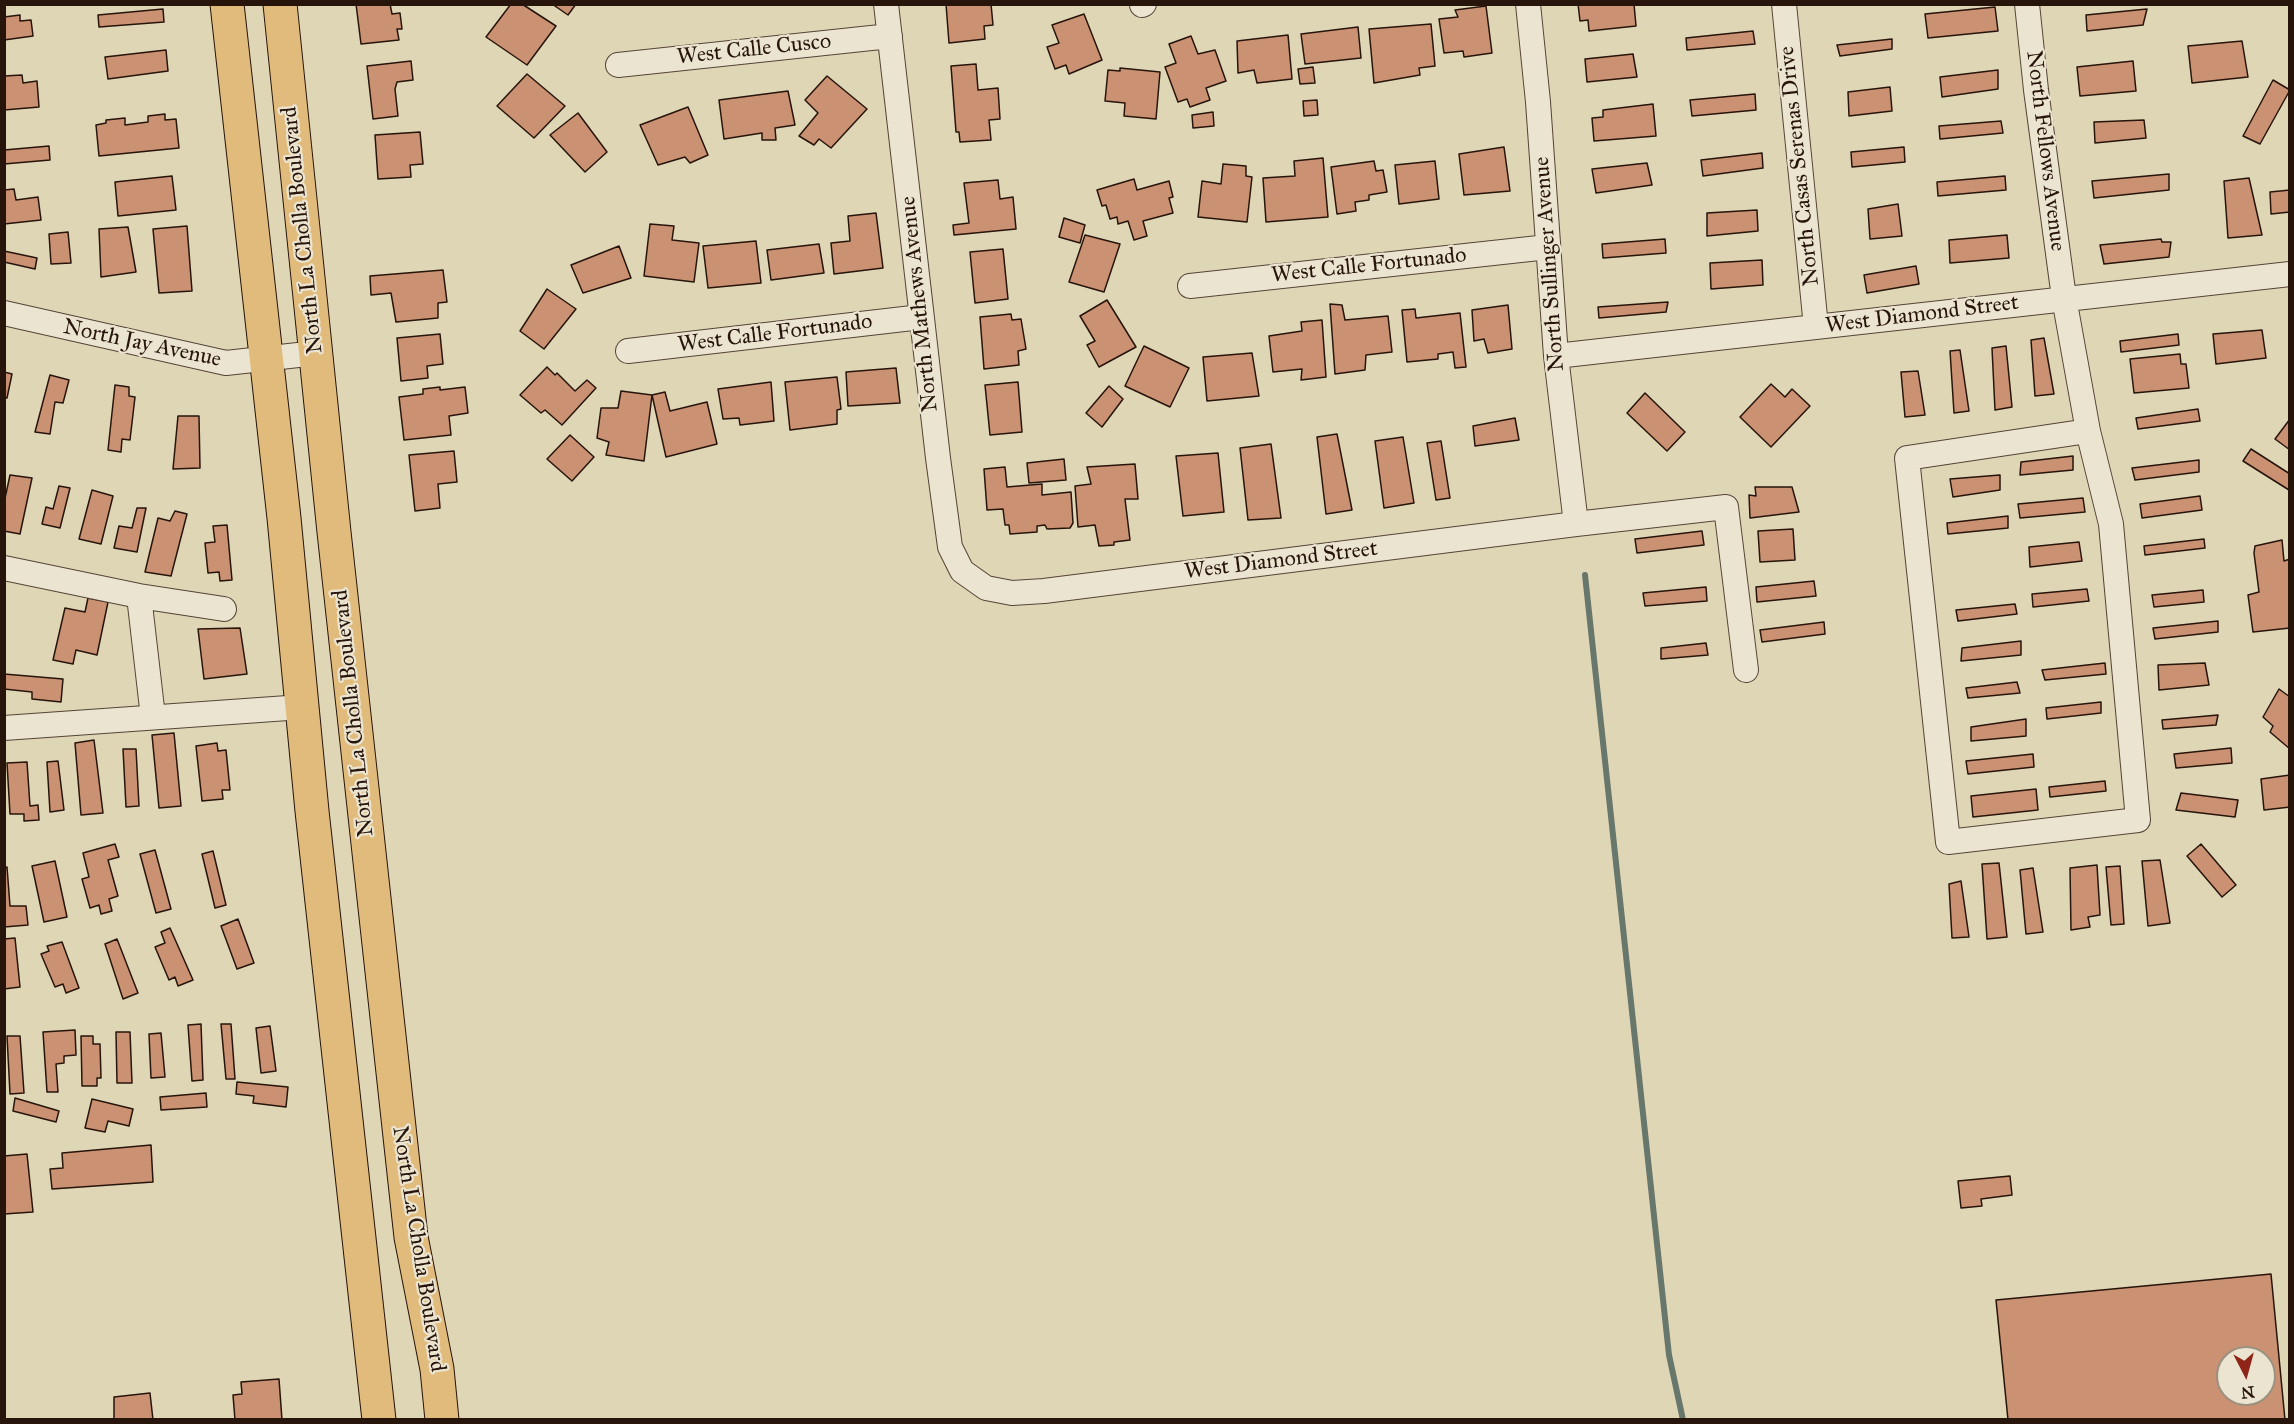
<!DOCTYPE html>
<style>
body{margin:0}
#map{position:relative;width:2294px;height:1424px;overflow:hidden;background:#dfd6b6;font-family:"IM FELL Great Primer",serif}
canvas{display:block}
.frame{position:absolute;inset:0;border:6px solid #27140b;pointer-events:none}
.north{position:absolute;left:2216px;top:1346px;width:60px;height:60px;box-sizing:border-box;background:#eae4d0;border:2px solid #9c9181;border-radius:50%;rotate:174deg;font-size:16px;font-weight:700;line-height:24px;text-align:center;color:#27140b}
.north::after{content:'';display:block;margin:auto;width:21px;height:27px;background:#8f2418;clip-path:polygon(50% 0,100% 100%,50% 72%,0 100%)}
</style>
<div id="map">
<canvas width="2294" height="1424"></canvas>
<div class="frame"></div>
<div class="north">N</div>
</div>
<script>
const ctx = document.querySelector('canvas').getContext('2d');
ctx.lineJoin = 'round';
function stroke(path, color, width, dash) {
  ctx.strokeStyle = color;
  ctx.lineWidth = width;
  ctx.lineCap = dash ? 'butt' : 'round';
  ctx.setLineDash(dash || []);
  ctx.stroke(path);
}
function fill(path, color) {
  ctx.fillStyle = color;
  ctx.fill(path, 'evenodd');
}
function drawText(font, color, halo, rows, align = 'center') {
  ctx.font = font + ' "IM FELL Great Primer",serif';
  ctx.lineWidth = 4.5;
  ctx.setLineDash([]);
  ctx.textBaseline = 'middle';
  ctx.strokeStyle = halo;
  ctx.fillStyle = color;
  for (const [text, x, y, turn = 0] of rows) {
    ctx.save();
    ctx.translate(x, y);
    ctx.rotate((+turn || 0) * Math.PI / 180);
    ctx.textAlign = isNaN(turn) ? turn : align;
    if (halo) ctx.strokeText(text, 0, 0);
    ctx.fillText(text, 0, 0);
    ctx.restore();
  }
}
const stream = new Path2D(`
 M1585 575 1669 1355 1683 1420`);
const building = new Path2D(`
 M356 4H390L392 14 400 13 402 29H397L399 40 361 44Z
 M511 4H522L556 26 527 65 486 37Z
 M552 4H576L568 15Z
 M946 4H991L993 25 984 26 985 39 949 43Z
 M1578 4H1634L1636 26 1589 31 1588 20 1580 21Z
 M1486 6 1492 53 1464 57 1463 51 1444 53 1439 19 1458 17 1455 10Z
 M1995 7 1998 31 1928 38 1925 14Z
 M163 9 164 22 99 27 98 15Z
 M2147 9 2143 25 2087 31 2086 15Z
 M1084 14 1102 60 1069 74 1066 65 1055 69 1047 47 1059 43 1052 25Z
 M20 15V21L31 20 33 36 4 40V17Z
 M1431 24 1435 66 1419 68 1420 75 1374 83 1369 29Z
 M1358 27 1361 58 1305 64 1301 34Z
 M1753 31 1755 44 1687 50 1686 38Z
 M1288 35 1292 79 1257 83 1254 70 1238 73 1237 41Z
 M1191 36 1198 54 1215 50 1226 81 1206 88 1210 100 1190 107 1187 99 1178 102 1165 67 1176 63 1169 44Z
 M1892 39V49L1840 56 1837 45Z
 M2242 41 2248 77 2192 83 2188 46Z
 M166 50 168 71 108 79 105 57Z
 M1633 54 1637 77 1587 82 1585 59Z
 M411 61 413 80 397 82 395 89 398 116 373 119 367 66Z
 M2133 61 2136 91 2080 96 2077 67Z
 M976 64 978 90 998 88 1000 119 989 120 991 140 960 142 959 132H956L951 66Z
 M1313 67 1315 83 1300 84 1298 69Z
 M1120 68 1160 72 1156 119 1124 116 1125 103 1105 101 1108 70 1120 71Z
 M1998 70V89L1942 97 1940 77Z
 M527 74 565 106 534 138 497 106Z
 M22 75 23 83 37 81 39 107 4 110V76Z
 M827 76 867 109 831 148 819 139 814 145 799 136 818 113 805 100Z
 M2273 80 2290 90 2260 144 2243 136Z
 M1890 87 1892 111 1849 116 1848 92Z
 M788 91 795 125 775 128 776 140H762V133L724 139 719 100Z
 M1755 94 1756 110 1692 116 1690 100Z
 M1317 100 1318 115 1304 116 1303 101Z
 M1653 104 1656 136 1594 141 1592 118 1603 117V110Z
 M688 107 708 155 690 163 685 157 658 165 640 125Z
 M1213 112 1214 126 1193 128 1192 115Z
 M578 113 607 152 585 172 550 135Z
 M165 114V120L176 119 179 148 99 156 96 125 106 123V120L125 118V125L148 122V116Z
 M2144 120 2146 138 2095 143 2094 122Z
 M2001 121 2003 133 1940 139 1939 126Z
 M420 132 423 164 410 165 411 177 378 179 375 135Z
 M49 146 50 160 4 164V150Z
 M1504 147 1510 191 1464 195 1459 154Z
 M1904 147 1905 162 1852 167 1851 152Z
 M1762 153 1763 168 1703 176 1701 160Z
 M1323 158 1328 217 1266 222 1263 178 1295 176 1294 161Z
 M1374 161 1376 171 1383 170 1387 192 1369 195V200L1355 202 1356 211 1337 214 1331 167Z
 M1435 161 1439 199 1399 204 1395 165Z
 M1647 163 1652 185 1596 193 1592 169Z
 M1223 164 1246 166V176L1252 177 1247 222 1198 217 1202 181 1221 184Z
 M2169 174V190L2094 198 2092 181Z
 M172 176 176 210 118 216 115 182Z
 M2005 176 2006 190 1938 196 1937 182Z
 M2249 178 2262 235 2228 238 2224 181Z
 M1134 179 1137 190 1169 181 1173 197 1169 198 1173 213 1143 221 1147 236 1134 240 1128 221 1118 224 1117 217 1110 219 1106 205 1102 206 1097 190Z
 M998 180 1000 199 1013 197 1016 229 954 235 953 225 969 223 964 183Z
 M14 189 16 200 38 197 41 220 4 224V190Z
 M2290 190V212L2271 214 2270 192Z
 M1898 204 1902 236 1870 239 1868 209Z
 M1757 210 1758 231 1707 236V213Z
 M876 213 883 268 834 274 831 243 850 241 848 216Z
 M1064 218 1085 225 1080 243 1059 237Z
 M650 224 674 226 672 240 699 243 694 282 644 276Z
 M187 226 192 291 159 293 153 229Z
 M128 227 136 272 101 277 99 229Z
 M68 232 71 263 51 264 49 234Z
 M1085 235 1120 244 1104 292 1069 282Z
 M2007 235 2009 258 1950 263 1949 240Z
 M1665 239 1666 253 1603 258 1602 244Z
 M2161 239 2162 242H2171L2169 257 2104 264 2100 245Z
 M756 241 761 283 708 288 703 246Z
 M819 244 824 273 771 280 767 250Z
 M619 246 631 278 583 293 571 265Z
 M1003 249 1008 299 975 303 970 252Z
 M4 251 37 258 35 269 4 262Z
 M1762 260 1763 285 1711 289 1710 263Z
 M1916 266 1919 284 1867 293 1864 275Z
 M443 270 447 302 438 303V318L396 322 391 293 371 295 370 276Z
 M547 289 576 309 544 349 520 331Z
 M1107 300 1136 347 1099 367 1087 345 1095 341 1080 316Z
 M1668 302 1666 312 1599 318 1598 307Z
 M1330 304 1342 305 1345 320 1388 316 1392 352 1366 355 1365 370 1335 374Z
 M1508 305 1512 349 1488 353 1484 339 1474 341 1472 310Z
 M1415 309 1416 318 1460 313 1466 367 1455 368 1453 352 1438 354V359L1407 362 1402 310Z
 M1011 314 1012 320 1021 319 1026 349 1018 351 1019 365 984 369 980 317Z
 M1322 320 1326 377 1301 380 1302 369 1273 372 1269 336 1302 331 1301 322Z
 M2262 330 2266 358 2216 364 2213 334Z
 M440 334 443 364 427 366 428 378 401 381 397 338Z
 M2178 334 2179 345 2121 352 2120 341Z
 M2044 338 2054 394 2035 396 2031 340Z
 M1144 346 1189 368 1170 407 1125 386Z
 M2006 346 2012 407 1995 410 1992 348Z
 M1960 350 1969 411 1954 413 1950 351Z
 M1252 353 1259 396 1207 401 1203 357Z
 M2180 354 2181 364H2186L2189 388 2134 393 2130 359Z
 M547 367 555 375 557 373 575 391 587 380 596 388 562 425 545 410 541 413 520 395Z
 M896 368 900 403 848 406 846 372Z
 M1918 371 1925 415 1905 417 1901 372Z
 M4 372 12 374 7 398H4Z
 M50 375 69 380 63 403 55 402 50 434 35 432Z
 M837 377 841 409 837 410V424L790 430 785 382Z
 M771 382 774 421 740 425 739 418 723 419 718 389Z
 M1018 382 1022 432 990 435 985 385Z
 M1771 384 1785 397 1792 389 1810 406 1771 447 1740 417Z
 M115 385 129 387V396L135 397 130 440 122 439 121 452 108 450Z
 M1109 386 1123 399 1102 427 1086 413Z
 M440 387V390L465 387 468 413 449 416 451 435 404 440 399 397 423 394V389Z
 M621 391 652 395 644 461 606 455 609 442 597 438 601 408H618Z
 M665 392 670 411 707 402 717 444 666 457 652 395Z
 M1645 393 1685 432 1667 451 1627 413Z
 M2198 409 2200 421 2138 429 2136 418Z
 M178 416H199L200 468 173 469Z
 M1515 418 1519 440 1475 446 1473 426Z
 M2290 419V450L2275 439Z
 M1337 434 1352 510 1326 514 1317 437Z
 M570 435 594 457 572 481 547 459Z
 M1403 437 1414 503 1384 508 1375 441Z
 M1441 441 1450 498 1436 500 1427 443Z
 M1271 444 1281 518 1248 520 1240 448Z
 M2251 449 2290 474 2289 490 2243 461Z
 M454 451 457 482 438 484 440 508 415 511 409 455Z
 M1218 453 1224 512 1183 516 1176 456Z
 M2073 456V470L2020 475 2021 462Z
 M1064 459 1066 480 1029 483 1027 463Z
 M2199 460V472L2135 480 2132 468Z
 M1135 464 1138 499H1125L1130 540 1114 542V545L1099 546 1095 525 1078 527 1075 486 1091 484 1087 467Z
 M1005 467 1007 487 1042 484V495L1071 492 1073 523 1070 528 1047 529 1045 525 1037 526V532L1010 534 1009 525H1005L1003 509 987 510 984 469Z
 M10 475 32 478 20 534 4 531V503Z
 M2000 475V490L1953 497 1950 479Z
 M59 486 70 488 60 528 42 524 46 507 53 509Z
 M1755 487H1792L1799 512 1750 518 1749 495 1756 496Z
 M92 490 113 496 101 544 79 539Z
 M2200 496 2202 510 2142 518 2140 504Z
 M2083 498 2085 512 2020 518 2018 504Z
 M137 508H146L137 552 114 548 119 526 132 528Z
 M175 511 187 514 171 576 145 572 158 518 170 521Z
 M2008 516V528L1948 534 1947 523Z
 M227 525 232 580 220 581 219 572 208 573 205 543 215 542 213 526Z
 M1793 529 1795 560 1760 562 1758 531Z
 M1702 531 1704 545 1637 553 1635 539Z
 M2204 539 2205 548 2145 555 2144 546Z
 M2282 540 2284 561 2290 559V628L2253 632 2248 595 2259 592 2254 553 2255 546Z
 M2079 542 2082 561 2030 567 2029 547Z
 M1814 581 1816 596 1757 602 1756 587Z
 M1706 587 1707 601 1645 606 1643 593Z
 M2087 589 2089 601 2033 607 2032 594Z
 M2203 590 2204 602 2154 607 2152 595Z
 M88 598 108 602 97 655 76 650 73 664 53 660 65 608 85 612Z
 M2015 604 2017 614 1958 621 1956 610Z
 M2218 621V632L2155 639 2153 628Z
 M1824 622 1825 634 1762 642 1760 630Z
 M240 628 247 674 204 679 198 629Z
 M2021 641V655L1961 661 1962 648Z
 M1706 643 1708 655 1661 659V648Z
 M2105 663 2106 674 2045 680 2042 670Z
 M2205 663 2209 685 2159 690 2158 665Z
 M4 674 63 679 61 702 32 699V692L4 689Z
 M2017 682 2020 693 1968 698 1966 688Z
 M2279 689 2290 697V749L2270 732 2273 726 2263 717Z
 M2101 702V713L2047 719 2046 708Z
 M2218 715 2216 725 2163 729 2162 720Z
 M2026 719V736L1971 741V727Z
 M174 733 181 806 159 808 152 735Z
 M94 740 103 813 81 815 75 743Z
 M217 743 218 751 226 750 230 790H222L223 799 202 801 196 746Z
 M2231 748 2232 763 2176 768 2174 754Z
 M123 749H136L139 806 126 807Z
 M2033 754 2034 767 1968 774 1966 761Z
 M58 761 64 810 50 812 47 762Z
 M27 762 30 806 38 805 39 820 24 821V814H10L7 763Z
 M2290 775V807L2264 810 2261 779Z
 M2105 781 2106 791 2050 797 2049 787Z
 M2036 789 2038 810 1973 817 1971 796Z
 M2181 793 2238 800 2235 817 2176 810Z
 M115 844 119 857 108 860 118 896 109 899 112 911 101 914 99 905 90 908 82 879 89 877 83 853Z
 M2201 844 2236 885 2222 897 2187 856Z
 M155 850 171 909 156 913 140 854Z
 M213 851 226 905 215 908 202 854Z
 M2160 860 2170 923 2148 926 2142 861Z
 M55 861 67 917 44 922 32 866Z
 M1999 863 2007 937 1987 939 1982 864Z
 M2097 865 2100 915 2088 917 2090 927 2071 930 2070 868Z
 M2120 866 2124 924 2111 925 2106 867Z
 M7 867 10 906H26L28 925 4 927V868Z
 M2033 868 2043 932 2026 934 2020 870Z
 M1961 881 1969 937 1952 938 1949 884Z
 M238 919 254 963 237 969 221 926Z
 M170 928 193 980 178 986 175 977 169 980 155 947 165 943 161 932Z
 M15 938 20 987 4 989V939Z
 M117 939 138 993 123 999 105 944Z
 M62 942 79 988 66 993 63 984 55 987 41 954 49 951 47 946Z
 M201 1024 203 1080 192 1081 188 1025Z
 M221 1024H231L235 1079H226Z
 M270 1026 276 1071 261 1073 256 1028Z
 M75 1030 76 1055 64 1056V1063L56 1064 58 1092H47L43 1032Z
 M116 1032H130L132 1083H117Z
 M161 1033 165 1077 151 1078 149 1034Z
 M7 1036H20L24 1093 10 1094Z
 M81 1036H93V1044H100L101 1078H97V1086H82Z
 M237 1082 288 1087 286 1107 253 1103 254 1096 236 1094Z
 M206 1093 207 1107 161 1110 160 1097Z
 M15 1098 59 1111 56 1122 13 1111Z
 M92 1099 133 1109 129 1126 108 1121 105 1132 85 1128Z
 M151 1145 153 1182 52 1189 50 1169 63 1168 62 1153Z
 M27 1154 33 1212 4 1214V1156Z
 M2010 1176 2012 1195 1981 1199 1982 1206 1961 1208 1958 1181Z
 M2271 1274 2285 1420H2008L1996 1300ZM2228 1358H2264V1394H2228Z
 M279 1379 282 1420H235L233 1395 242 1394 241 1382Z
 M150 1393 153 1420H114V1397Z`);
const minor = new Path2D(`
 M886 4 938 458 950 547 962 571 986 588 1012 593 1044 591 1576 524 1726 507 1746 670
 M1528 4 1538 102 1556 356 1576 524
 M1784 4 1816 327
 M2027 4 2036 90 2064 298 2088 431 2111 524 2138 820 1948 842 1907 458 2088 431
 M1142 5 1144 4
 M618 65 890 36
 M1190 286 1548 247
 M4 313 226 363 316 353
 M628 351 921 317
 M1556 356 2290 274
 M4 568 139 596 224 609
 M139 596 153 717
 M4 728 302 707`);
const primary = new Path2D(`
 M227 4 284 518 312 811 379 1420
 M280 4 334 532 411 1237 437 1369 442 1420`);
const streetNames = [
 ["West Calle Cusco",754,50,-6],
 ["North Fellows Avenue",2045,151,83],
 ["North Casas Serenas Drive",1800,166,-96],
 ["North La Cholla Boulevard",303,230,-96],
 ["North Sullinger Avenue",1550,264,-94],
 ["West Calle Fortunado",1369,266,-6],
 ["North Mathews Avenue",920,304,-96],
 ["West Diamond Street",1922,315,-7],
 ["West Calle Fortunado",775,334,-7],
 ["North Jay Avenue",142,344,12],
 ["West Diamond Street",1281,561,-7],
 ["North La Cholla Boulevard",354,713,-96],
 ["North La Cholla Boulevard",418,1249,81]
];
stroke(stream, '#68776c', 6);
fill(building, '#ca9172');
stroke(building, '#27140b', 1.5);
stroke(minor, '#554436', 26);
stroke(primary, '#27140b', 35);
stroke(minor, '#eae4d0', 24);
stroke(primary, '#e0bb7b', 33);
drawText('22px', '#27140b', '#eae4d0', streetNames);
</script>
